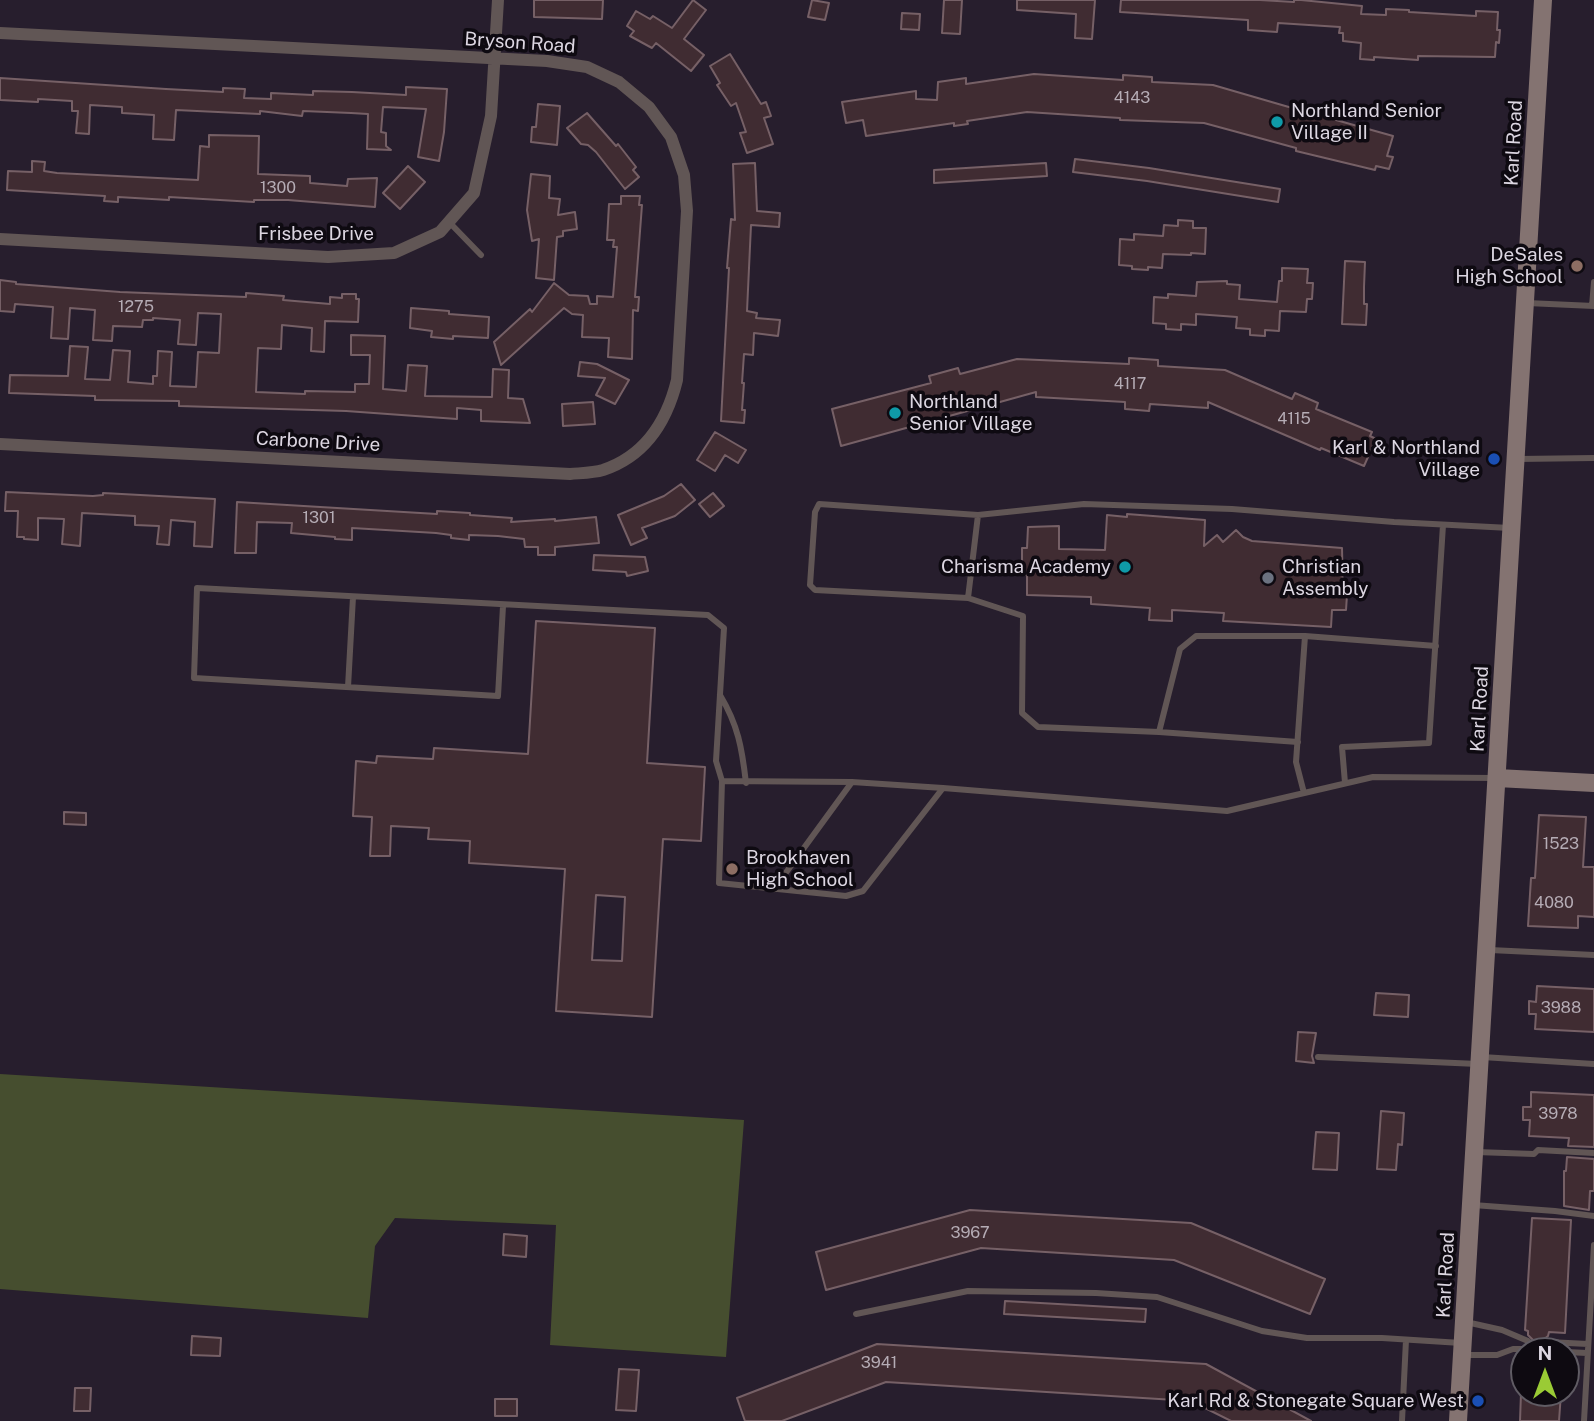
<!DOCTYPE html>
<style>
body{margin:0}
#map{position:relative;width:1594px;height:1421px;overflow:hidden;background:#271e2d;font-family:"Public Sans",sans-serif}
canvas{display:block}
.north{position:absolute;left:1510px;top:1337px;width:70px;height:70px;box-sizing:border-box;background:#0e0a11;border:2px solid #605c64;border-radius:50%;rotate:0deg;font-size:19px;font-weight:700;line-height:28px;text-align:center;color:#dcd6e1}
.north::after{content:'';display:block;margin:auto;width:24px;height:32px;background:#9acb35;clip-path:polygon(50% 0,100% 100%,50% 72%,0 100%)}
</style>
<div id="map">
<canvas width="1594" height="1421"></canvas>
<div class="north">N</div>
</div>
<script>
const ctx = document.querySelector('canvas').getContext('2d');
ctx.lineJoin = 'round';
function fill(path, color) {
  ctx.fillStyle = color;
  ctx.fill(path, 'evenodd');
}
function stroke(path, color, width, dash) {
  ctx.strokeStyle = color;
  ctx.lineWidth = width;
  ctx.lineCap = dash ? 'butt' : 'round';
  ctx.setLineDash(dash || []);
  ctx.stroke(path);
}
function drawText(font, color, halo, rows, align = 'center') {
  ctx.font = font + ' "Public Sans",sans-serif';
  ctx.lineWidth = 7;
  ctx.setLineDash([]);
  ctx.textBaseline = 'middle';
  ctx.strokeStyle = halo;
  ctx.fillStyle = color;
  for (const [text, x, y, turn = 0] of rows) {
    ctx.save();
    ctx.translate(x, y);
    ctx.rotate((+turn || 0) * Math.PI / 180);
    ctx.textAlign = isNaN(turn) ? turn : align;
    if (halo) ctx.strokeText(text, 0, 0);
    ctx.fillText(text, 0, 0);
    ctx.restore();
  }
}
const green = new Path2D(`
 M0 1074 744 1120 726 1357 550 1345 556 1225 395 1218 375 1246 368 1318 0 1289Z`);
const building = new Path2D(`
 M534 0H603L602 19 534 17Z
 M693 0 706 10 684 39 704 55 691 71 656 43 652 48 630 36 634 31 627 26 636 11 650 19 653 16 672 28Z
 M812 0 829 3 825 20 808 17Z
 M944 0H962L960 34 942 33Z
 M1017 0H1095L1092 39 1075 38 1076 14 1017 10Z
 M1121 0H1260L1294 2V0H1301L1362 6 1361 14 1386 15V9L1409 10V12L1476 16V11L1498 12 1497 30H1500L1499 43 1496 42 1495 57 1418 56V60L1374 57V60L1360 59 1361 43 1343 41V33H1339L1340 27 1278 23 1277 32 1248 30V20L1120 12Z
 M902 13 920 14 919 30 901 29Z
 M730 54 761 104 766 102 771 116 764 118 773 144 747 153 740 133 746 132 736 103 731 106 717 85 720 83 710 66Z
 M1034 74 1123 80V75L1152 77V82L1213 85 1306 112 1308 107 1337 115 1336 120 1393 136 1387 156 1393 157 1389 169 1376 166 1375 170 1296 151V148L1204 123 1120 120V118L1027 112 967 121 968 124 954 126V123L866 136 863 120 846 123 842 102 916 91V99L937 100 938 82 966 78V84Z
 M0 78 166 89 223 92V88L245 89 244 98 271 99V93L313 95V91L352 92 406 95V87L447 89 444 132 439 161 418 157 426 109 383 107 381 132 386 133V146L391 150 367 149 368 114 351 113 303 111 302 116 260 111V114L176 110 174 140 153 139 154 115 122 113V107L90 105 89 134 76 133 78 111H72V101L38 99V102L0 100Z
 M538 104 560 106 557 145 531 142 532 127H536Z
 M587 113 616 146 618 144 636 167 633 170 639 177 625 189 596 152 588 145 581 144 567 128Z
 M209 135 259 136 258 174 310 176V183L347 186 348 179 377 178 375 207 288 200H254V202L169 197V200L118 197V202L104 201 105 196 7 190 8 171 32 172V161L45 162 44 171 57 173 198 180 200 146 209 147Z
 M1075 159 1149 168 1280 189 1278 202 1147 181 1073 172Z
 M755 163 757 211 780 213 779 227 751 225 747 311 757 313 756 318 780 320 778 336 754 333 753 355 744 354 742 383H744L742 410H745L744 423 721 421 729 268H727L731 219 735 220 733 164Z
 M1046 163 1047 176 934 183V170Z
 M408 166 425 182 400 209 383 193Z
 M531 174 550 176 549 198 560 199 558 215 575 212 577 229 563 231V236L557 237 554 280 536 278 539 239 532 241 527 210Z
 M621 196H640L639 205H642L635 297H639L638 311 633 310 632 359 608 357 609 338 582 337 583 315 572 314 564 308 501 365 494 342 530 309 532 312 554 283 569 295 588 296 590 304H597V296L613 297 617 247H613L614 240H607L609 204H621Z
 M1178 220 1193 221V228H1206L1205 254 1191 253V255L1163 254 1162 268 1148 267V270L1132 269V266L1119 265 1120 239 1134 240V234L1163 236 1164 225 1178 226Z
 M1345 261 1365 262 1364 287V304H1367L1366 325 1342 324Z
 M1282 268 1308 269 1307 283H1313L1312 299H1307L1306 312 1280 311 1279 331 1265 330V336L1250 335V329L1236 328 1237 317 1196 314V325L1181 324V330L1166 329V324L1153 323 1154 297 1168 298V294L1196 296 1197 282 1227 281V284L1240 285 1239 299 1277 302 1279 281H1282Z
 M0 280 16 282V284L120 292 246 297V293L284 296 283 300 330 304V297L342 298V294H356V299H359L358 322 325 321 324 352 311 351 312 328 282 325 281 349 258 348 256 392 305 394V391L355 392V384H369L370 355H351V335L385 336 383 389 406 391 408 365 427 366 425 396 492 397 493 369 509 370 508 398 523 399 530 423 481 421V410L457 408V419L346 411 179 406V401L95 400V396L9 393 10 375 68 376 70 346 88 347 85 379 110 380 113 350 130 351 128 382 153 384V376H157L158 351 172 352 170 386 196 387 198 352 219 353 221 314 198 313 196 345 178 344 180 320 153 318V320H143L142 327 113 326 112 341 93 340 95 310 70 308 68 339 51 338 53 307 15 304 14 312 0 311Z
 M411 308 449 311V314L489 317 488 338 453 336V339L431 337 432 331 410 328Z
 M1129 358 1158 360V366L1225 370 1292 399 1295 393 1318 403 1316 409 1372 432 1370 436 1376 439 1364 466 1321 448 1320 450 1208 402V408L1150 404 1149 411 1125 409V402L1036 397V392L841 446 832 409 931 383 929 376 958 368 960 374 1017 359 1129 364Z
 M580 362 597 364 629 380 615 404 596 395 605 378 578 376Z
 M593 402 595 424 563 426 562 404Z
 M715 432 746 450 738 463 725 455 715 471 697 460Z
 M681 484 695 500 675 516 642 528 647 538 631 545 618 515 664 496Z
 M6 492 93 496 103 495V493L215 499 212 547 194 546 195 522 171 520 169 545 157 544 159 526 135 525V516L82 513 80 546 62 544 64 519 38 518V540L24 539V537H17L18 511H5Z
 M713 493 724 506 710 517 699 504Z
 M237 502 437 514V511L470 513V515L512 518 511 522 555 519V521L596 517 599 543 555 547V555H538V547H525L524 539 498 536 469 535V540L451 538V535L436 533 352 528V540L335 539V537L291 533 292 523 257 522 256 553H235Z
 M1127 514 1205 520 1204 546 1217 535 1223 542 1236 530 1243 537 1252 541 1342 548 1343 594 1347 595 1346 610H1332L1331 627 1223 621 1224 613 1172 610V621L1149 620 1150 608 1091 604V597L1027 595V576L1022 569V548H1027L1028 527 1059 526V549L1105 550 1107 515 1127 517Z
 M594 555 645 557 648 571 627 576 626 572 593 570Z
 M536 621 655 628 647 763 705 767 701 841 663 839 652 1017 556 1011 565 869 469 863 470 841 428 839 429 828 391 826 390 856H370L372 817 353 816 356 761 376 763 377 756 433 759 434 748 528 754ZM596 895 625 897 622 961 592 960Z
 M64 812 86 813V825L64 824Z
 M1539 815 1586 817 1583 867H1594V917L1578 916V928L1528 926 1531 878H1535Z
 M1537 986 1594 989V1032L1535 1029 1536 1014H1529V1001L1536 1002Z
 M1376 993 1409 995 1408 1017 1374 1015Z
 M1298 1032 1316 1033 1312 1056 1314 1063 1296 1061Z
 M1531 1092 1594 1095V1147L1568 1146 1569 1138 1529 1136 1530 1120H1523V1107H1531Z
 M1381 1111 1404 1113 1402 1145 1398 1144 1396 1170 1377 1169Z
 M1316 1132 1339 1133 1337 1170 1313 1169Z
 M1567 1157 1594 1159V1191H1590L1589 1210 1564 1206V1171H1566Z
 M970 1210 1191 1223 1325 1279 1310 1314 1174 1260 981 1248 826 1290 816 1252Z
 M1532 1218 1571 1220 1565 1333 1549 1332 1548 1336 1543 1340 1545 1346 1542 1351H1532L1533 1340 1528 1335V1331L1525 1330Z
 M504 1234 527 1236 526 1257 503 1255Z
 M1005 1301 1146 1309 1145 1322 1004 1314Z
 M192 1336 221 1338 220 1356 191 1355Z
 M877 1344 1206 1364 1311 1421H1231L1191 1401 886 1382 782 1421H745L737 1398Z
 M619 1369 639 1370 636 1411 616 1410Z
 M75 1388H91L90 1411H74Z
 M1521 1393H1561L1559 1421H1520Z
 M495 1399H517V1416H495Z`);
const lane = new Path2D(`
 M449 222 481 255
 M1527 303 1594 306
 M1592 306 1594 282
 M1518 459 1594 458
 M968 598 815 590 810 585 815 512 819 504 978 515
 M503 606 498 696 194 678 197 588 708 615 724 628 716 761 722 781 719 883 846 896 863 891 943 788 1227 811 1373 777 1495 778
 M1305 636 1436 646
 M348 687 353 597
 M720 695C738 725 742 748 746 783
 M1159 732 1298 742
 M722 781 852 782
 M1345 783 1342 747 1429 743 1443 525
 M1304 793 1296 762 1305 636H1196L1180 649 1159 732 1038 727 1022 713 1023 616 968 598 978 515 1084 504 1232 509 1394 522 1510 528
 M774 889 852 782 943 788
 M1490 950 1594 955
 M1318 1057 1478 1064
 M1482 1057 1594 1064
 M1476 1152 1534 1154 1538 1150 1594 1153
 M1473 1205 1555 1211 1594 1216
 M856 1314 968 1291 1096 1293 1157 1297 1262 1331 1307 1338H1382L1461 1343
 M1466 1322 1502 1330 1528 1341
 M1548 1342 1588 1344
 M1548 1351H1553
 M1566 1352 1587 1353
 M1464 1355H1497L1513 1349H1527
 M1402 1421 1406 1340
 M1584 1421 1594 1245`);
const street = new Path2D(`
 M0 33 547 61 587 67 619 82 649 107 671 137 684 175 687 211 677 380C667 421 645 456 603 470 593 473 581 473 570 474L0 444
 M0 239 328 257 394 253 440 232 474 193 491 116 498 0`);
const secondary = new Path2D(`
 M1497 778 1594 783
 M1458 1421 1543 0`);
const markers = [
 [1277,122,7,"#0f9aa8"],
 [1577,266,7,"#8d6e63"],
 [895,413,7,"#0f9aa8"],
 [1494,459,7,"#1a4fb4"],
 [1125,567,7,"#0f9aa8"],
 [1268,578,7,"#6b7280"],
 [732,869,7,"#8d6e63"],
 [1478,1401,7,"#1a4fb4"]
];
const numberNames = [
 ["4143",1132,98],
 ["1300",278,188],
 ["1275",136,307],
 ["4117",1130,384],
 ["4115",1294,419],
 ["1301",319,518],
 ["1523",1561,844],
 ["4080",1554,903],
 ["3988",1561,1008],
 ["3978",1558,1114],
 ["3967",970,1233],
 ["3941",879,1363]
];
const streetNames = [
 ["Bryson Road",520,43,4],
 ["Karl Road",1514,143,-87],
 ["Frisbee Drive",316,234],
 ["Carbone Drive",318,442,3],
 ["Karl Road",1480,709,-87],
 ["Karl Road",1446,1275,-87]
];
const poiNames = [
 ["Northland Senior",1291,111],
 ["Village II",1291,133],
 ["DeSales",1563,255,"right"],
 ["High School",1563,277,"right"],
 ["Northland",909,402],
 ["Senior Village",909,424],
 ["Karl & Northland",1480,448,"right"],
 ["Village",1480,470,"right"],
 ["Charisma Academy",1111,567,"right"],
 ["Christian",1282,567],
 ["Assembly",1282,589],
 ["Brookhaven",746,858],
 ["High School",746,880],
 ["Karl Rd & Stonegate Square West",1464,1401,"right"]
];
fill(green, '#464e2f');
fill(building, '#402c32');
stroke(building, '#766066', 2);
stroke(lane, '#615655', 6);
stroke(street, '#615655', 12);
stroke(secondary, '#847371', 18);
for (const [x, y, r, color] of markers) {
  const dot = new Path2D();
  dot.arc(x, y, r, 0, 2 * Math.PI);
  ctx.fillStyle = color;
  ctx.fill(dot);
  stroke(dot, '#0e0a11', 2.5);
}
drawText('16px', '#b5acb5', null, numberNames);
drawText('19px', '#dcd6e1', '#0e0a11', streetNames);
drawText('19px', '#dcd6e1', '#0e0a11', poiNames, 'left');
</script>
